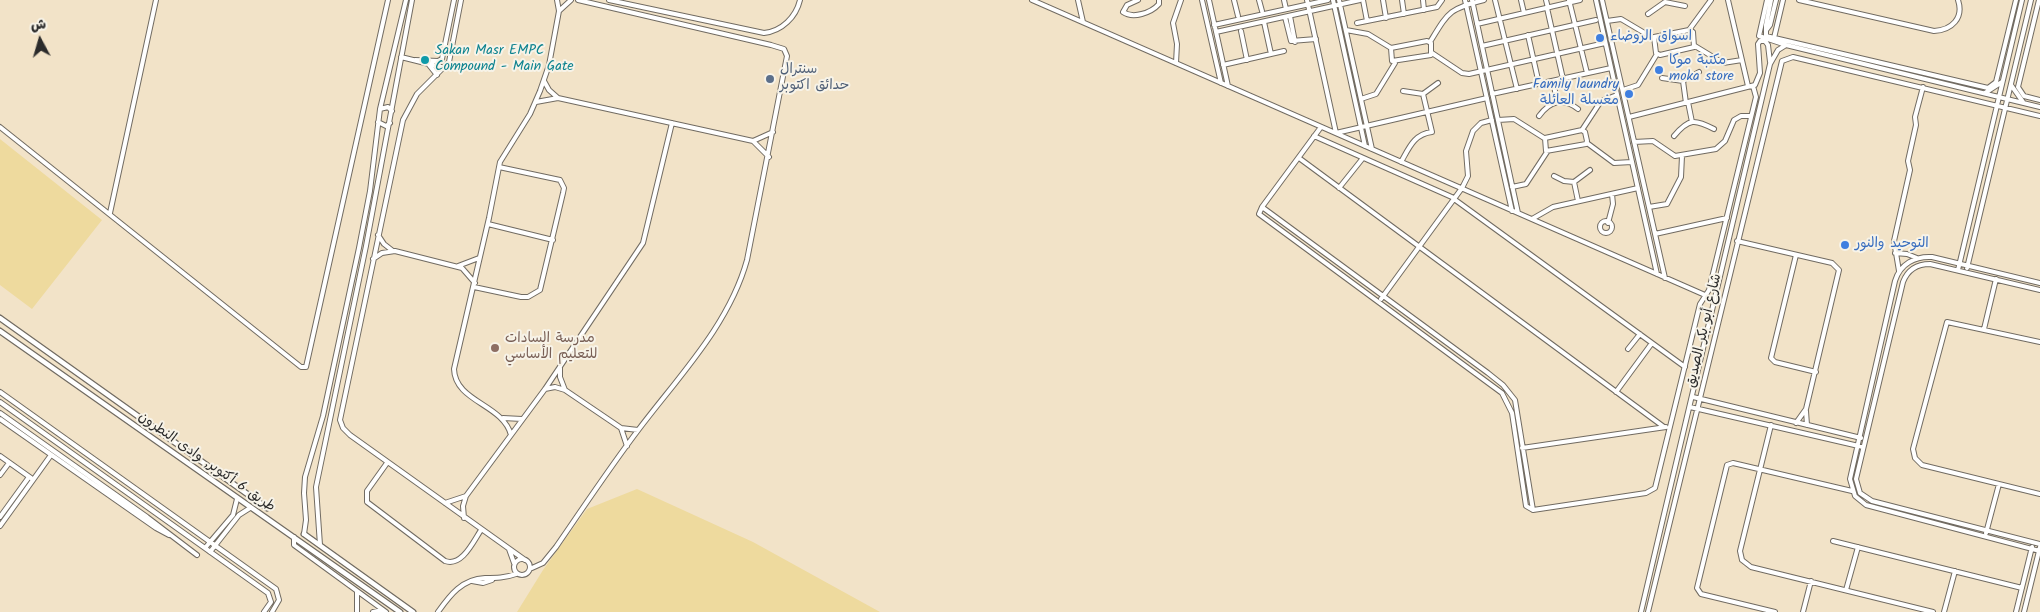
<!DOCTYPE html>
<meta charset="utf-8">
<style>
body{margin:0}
#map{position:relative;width:2040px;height:612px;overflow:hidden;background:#f2e3c8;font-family:Kalam,"Playpen Sans Arabic",sans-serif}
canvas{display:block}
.north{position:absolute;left:15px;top:15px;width:50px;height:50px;-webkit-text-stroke:4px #f7f3e8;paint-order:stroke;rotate:354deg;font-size:14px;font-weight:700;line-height:20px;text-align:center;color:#2b2b2b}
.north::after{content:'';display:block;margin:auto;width:18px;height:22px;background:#2b2b2b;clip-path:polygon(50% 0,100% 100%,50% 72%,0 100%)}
</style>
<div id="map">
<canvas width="2040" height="612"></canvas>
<div class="north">ش</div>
</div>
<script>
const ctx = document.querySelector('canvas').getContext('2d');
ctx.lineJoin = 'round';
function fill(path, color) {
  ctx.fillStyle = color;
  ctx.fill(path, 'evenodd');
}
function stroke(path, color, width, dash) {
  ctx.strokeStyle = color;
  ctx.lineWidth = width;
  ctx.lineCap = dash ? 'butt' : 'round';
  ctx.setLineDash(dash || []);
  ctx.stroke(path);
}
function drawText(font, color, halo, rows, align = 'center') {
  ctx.font = font + ' Kalam,"Playpen Sans Arabic",sans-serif';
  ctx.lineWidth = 4;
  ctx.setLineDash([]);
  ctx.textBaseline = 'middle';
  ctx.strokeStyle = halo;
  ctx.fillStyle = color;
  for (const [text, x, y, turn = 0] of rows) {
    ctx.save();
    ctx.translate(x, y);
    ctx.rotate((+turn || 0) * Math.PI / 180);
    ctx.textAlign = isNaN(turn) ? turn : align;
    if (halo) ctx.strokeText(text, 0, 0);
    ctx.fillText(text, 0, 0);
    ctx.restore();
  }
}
const sand = new Path2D(`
 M0 139 102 220 32 309 0 285Z
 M637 489 753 542 880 612H517L543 570 587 509Z`);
const minor = new Path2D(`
 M461 0 449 62 417 94 403 120 340 420 343 428 350 435 525 560
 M609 0 764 33C782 31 796 17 800 0
 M1032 0 1705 295
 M1078 0 1083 22
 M1138 0 1127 5 1123 12C1133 19 1151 13 1159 4V0
 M1202 0 1221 83
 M1209 0 1228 86
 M1234 0 1238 16
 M1259 0 1262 11
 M1284 0 1286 9
 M1307 0 1336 133 1487 98
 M1333 0 1365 146
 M1339 0 1372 149
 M1363 0 1367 21
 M1383 0 1386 18
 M1402 0 1404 14
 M1423 0 1424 10
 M1465 0 1512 211
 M1472 0 1518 213
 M1495 0 1517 89
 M1521 0 1524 13
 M1546 0 1548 8
 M1569 0 1587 73
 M1596 0 1657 274
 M1602 0 1665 278
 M1728 0 1748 86
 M1767 0 1759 36 1786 45
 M1771 0 1766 25V36L1988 88 1996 82 2016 0
 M1799 0 1934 31C1952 30 1964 18 1958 0
 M2039 0 2018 87 2024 96 2040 100
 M1547 8 1563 79
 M559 11 571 0
 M1648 14 1665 2 1685 6
 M1290 16 1295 42
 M1285 17 1291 41 1316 39
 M1607 21 1621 19 1653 38
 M1264 22 1271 54
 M1357 23 1437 7 1442 0
 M1477 24 1580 0
 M1214 25 1328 0
 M1767 29 1770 25 1776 0
 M1346 30 1368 34 1391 48
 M1689 30 1693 32 1694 47 1660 55 1656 53 1654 37Z
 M1689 30 1711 0
 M1241 31 1247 60
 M1216 32 1360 0
 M1528 35 1539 84
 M1774 38 1783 0
 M1427 41 1431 43V55L1392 61 1391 48Z
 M1430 42C1449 11 1449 9 1484 0
 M1482 46 1596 20
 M1695 46 1723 63 1742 60
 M1432 53 1462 73 1469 74 1605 43
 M401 57 445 68
 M415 60 438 61 442 59 454 0
 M1176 63 1177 44 1173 23 1181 0
 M429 65 437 75
 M1223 65 1284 51
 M1662 78 1683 81 1699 72
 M544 81 549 90 558 98
 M1553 81 1557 101
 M1683 81 1686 103
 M2011 85 2023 102
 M1623 90 1638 85 1657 54
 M1403 91 1423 94 1438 83
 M1985 93 2002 82
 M1492 94 1611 68
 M1361 99 1376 94 1395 63
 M536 102 558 98 753 141 769 157
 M1688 102 1692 122
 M380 109 388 107 392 111
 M1539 116C1550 101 1563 97 1578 109
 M1629 117 1755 85 1760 73 1758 44 1760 41H1765L1768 45 1770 62
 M1498 120 1514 119 1544 138
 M378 122 386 126 390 123
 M0 127 301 367H306L388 0
 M1321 127 1262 207 1259 214 1502 393 1512 413 1526 506 1533 510 1646 493 1655 488 1700 304 1709 290 1756 97 1753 86
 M1582 130 1585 132 1587 141 1586 144 1546 151 1545 138Z
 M1582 130 1601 101 1617 95
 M1314 136 1454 198
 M1674 136C1689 118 1695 119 1714 129
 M753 141 773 132
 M1634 142 1653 141 1675 156 1716 149 1725 141 1734 120 1741 116H1751
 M1587 143 1614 163 1632 162
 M1299 158 1664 427
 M1401 162C1409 148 1414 134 1432 132L1423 94
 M1554 176 1564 181 1574 182 1590 170
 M1574 182 1578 201
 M1512 187 1526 184 1547 152
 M1339 188 1363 158
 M1454 199 1685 367
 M1262 207 1488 373 1503 385 1515 400 1533 510
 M1649 207 1667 204 1681 177 1682 156
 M110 213 156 0
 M1532 219 1553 207 1638 188
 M1600 227a6 6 0 1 1 12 0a6 6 0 1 1-12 0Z
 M1608 223 1613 204 1612 194
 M488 224 553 240
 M1655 234 1727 218
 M378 235 384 244 393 251
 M1737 241 1832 263 1839 270 1806 409 1796 423
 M1895 253 1907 254 1917 258
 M1796 255 1771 358 1775 362 1816 372
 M373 259 382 253 395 251 462 268 475 283
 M458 266 479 258
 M1967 268 2031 0
 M1958 270 2022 0
 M1899 271 1894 241 1910 170 1908 161 1916 125 1915 117 1923 87
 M2040 283 1932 257C1915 256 1900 264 1895 281L1850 479 1855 496 1866 505 2040 551
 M474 287 521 297H528L540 290 563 193 564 188 560 180 499 167
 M2040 290 1930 264C1917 264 1908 269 1903 282L1856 479 1860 493 1872 501 2040 544
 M1381 299 1462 188 1468 176 1466 151 1473 131 1481 123 1492 120
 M1984 329 1996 279
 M2040 342 1947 322 1913 449 1915 458 1922 465 2040 494
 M1628 349 1640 334
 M560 368V377L565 390
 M545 389 555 387 565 390 621 428 638 430
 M0 392 276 589 279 600 272 612
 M1616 392 1652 343
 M1693 397 1861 438
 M0 402 268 593 271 602 264 612
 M1690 407 1863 447
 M1806 411 1807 425
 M0 413 147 517 197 555
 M503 418 522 419
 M0 419 156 528 169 535
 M1771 425 1740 551 1742 560 1751 567 1933 612
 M621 428 627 446
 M511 435C503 404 455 402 454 369L489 218 500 162 530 114 540 91 549 65 559 11 557 0
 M1522 448 1666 427
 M0 456 31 478
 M387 463 367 491V502L445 561C462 567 473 542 481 530
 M0 475 9 463
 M445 503 466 496
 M0 517 29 477
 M464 518 463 506 466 496 545 389 643 243 672 123
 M0 526 51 455
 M1986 533 1999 484
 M304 534 306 520 304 493 305 477 323 416 359 248 370 191 380 109 406 0
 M294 537V545L386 612
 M1833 541 2022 588
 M320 545 316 487 366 246 412 0
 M205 548 233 515 237 499
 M509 549 514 563
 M210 552 239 515 250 508
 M514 567a8 8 0 1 1 16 0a8 8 0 1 1-16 0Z
 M532 568 543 563 556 547C583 508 610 467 639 429 679 376 729 325 747 260L787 56 784 49 771 45 578 0
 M472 581 483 583 492 580
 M1846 590 1858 547
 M357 592V612
 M373 612 382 610
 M438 612C450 595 462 579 485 578 496 578 505 578 516 574
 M1641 612 1770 64 1778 50 1786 45 2040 107
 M1648 612 1782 61 1793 57 2040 116
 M1775 612 1701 594 1697 588 1727 465 1733 463 1852 491
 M1803 612 1811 581
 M1944 612 1955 571
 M2016 612 2032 547
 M2024 612 2040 547`);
const tertiary = new Path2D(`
 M0 318 267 508
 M0 331 400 612
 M304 534 413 612`);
const markers = [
 [1600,38,5,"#3f7fe0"],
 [425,60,5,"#0f9aa8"],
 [1659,70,5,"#3f7fe0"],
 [770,79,5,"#5c6f8a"],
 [1629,94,5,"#3f7fe0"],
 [1845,245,5,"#3f7fe0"],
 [495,348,5,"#8d6e63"]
];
const shopNames = [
 ["اسواق الروضاء",1610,38],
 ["مكتبة موكا",1669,62],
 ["moka store",1669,78],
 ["Family laundry",1619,86,"right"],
 ["مغسلة العائلة",1619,102,"right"],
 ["التوحيد والنور",1855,245]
];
const cultureNames = [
 ["Sakan Masr EMPC",435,52],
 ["Compound - Main Gate",435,68]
];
const serviceNames = [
 ["سنترال",780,71],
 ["حدائق اكتوبر",780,87]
];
const streetNames = [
 ["شارع أبو بكر الصديق",1705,331,-77],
 ["طريق 6 أكتوبر, وادى النطرون",206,463,35]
];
const educationNames = [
 ["مدرسة السادات",505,340],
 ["للتعليم الأساسي",505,356]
];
fill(sand, '#eeda9e');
stroke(minor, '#716b62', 6);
stroke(tertiary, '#716b62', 7);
stroke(minor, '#fff', 4);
stroke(tertiary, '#fff', 4.5);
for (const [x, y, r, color] of markers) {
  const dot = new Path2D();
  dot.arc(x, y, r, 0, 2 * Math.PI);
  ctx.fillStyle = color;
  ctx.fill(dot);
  stroke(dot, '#f7f3e8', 2);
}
drawText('14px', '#366cbe', '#f7f3e8', shopNames, 'left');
drawText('14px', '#0d838f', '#f7f3e8', cultureNames, 'left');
drawText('14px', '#4e5e75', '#f7f3e8', serviceNames, 'left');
drawText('14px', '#2b2b2b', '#f7f3e8', streetNames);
drawText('14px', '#785e54', '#f7f3e8', educationNames, 'left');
</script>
